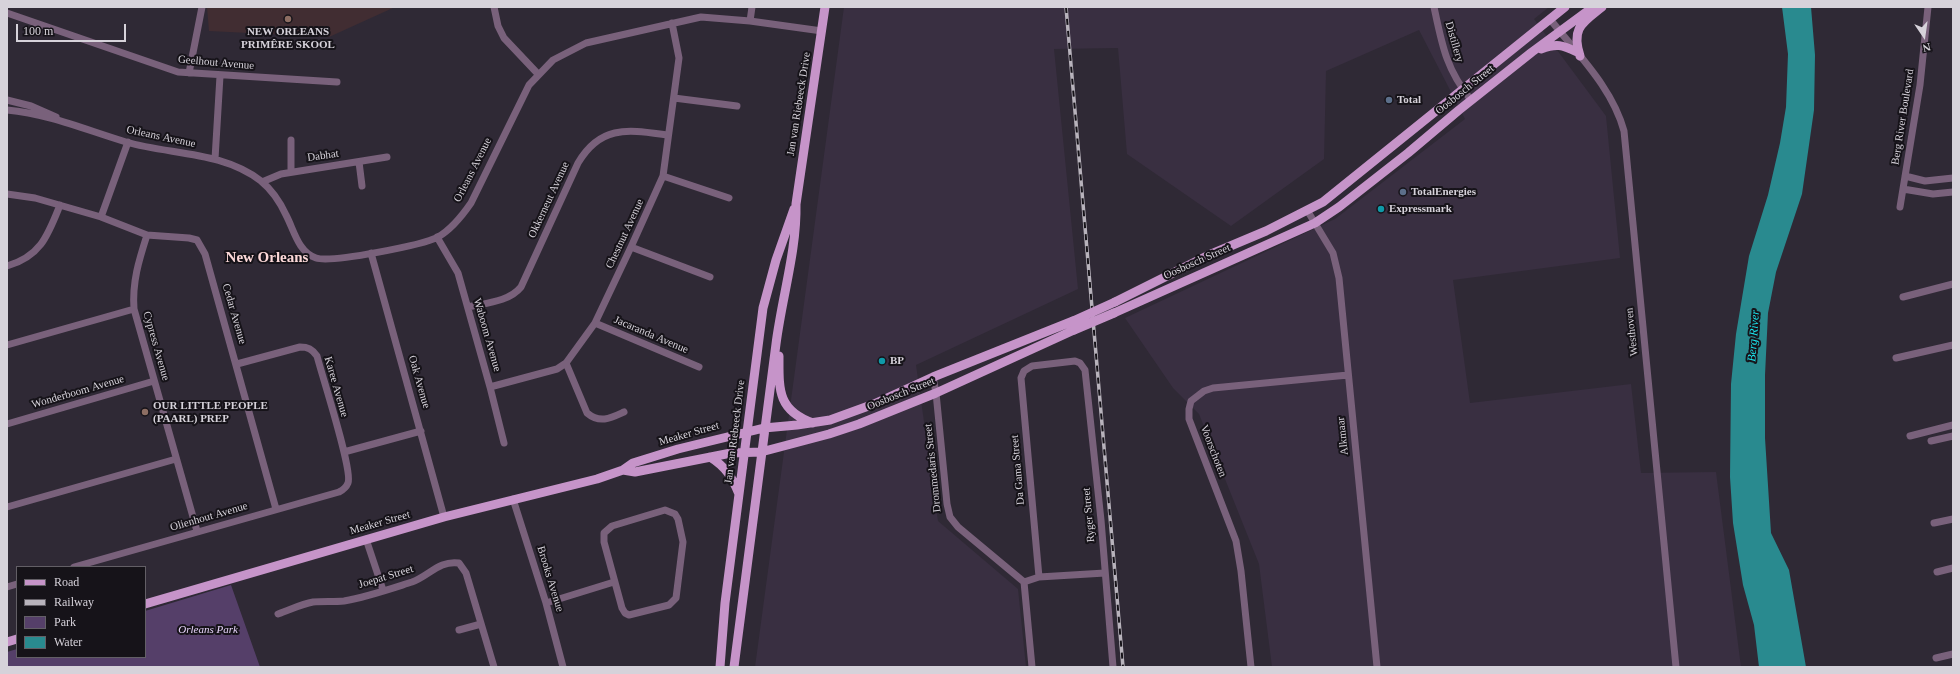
<!DOCTYPE html>
<meta charset="utf-8">
<style>
body{margin:0}
#map{position:relative;width:1960px;height:674px;overflow:hidden;background:#2f2935;font-family:"Times New Roman",serif}
canvas{display:block}
.frame{position:absolute;inset:0;border:8px solid #d6d2da;pointer-events:none}
.legend{position:absolute;left:16px;top:566px;width:130px;height:92px;box-sizing:border-box;background:#161319;border:1px solid #635f66;margin:0;padding:5px 7px;list-style:none;font-size:12px;color:#d6d2da}
.legend li{display:flex;align-items:center;gap:8px;height:20px}
.legend b{width:20px;border:1px solid #635f66}
.north{position:absolute;left:1904px;top:16px;width:40px;height:40px;-webkit-text-stroke:3px #161319;paint-order:stroke;rotate:167deg;font-size:11px;font-weight:700;line-height:16px;text-align:center;color:#d6d2da}
.north::after{content:'';display:block;margin:auto;width:14px;height:18px;background:#d6d2da;clip-path:polygon(50% 0,100% 100%,50% 72%,0 100%)}
.scale{position:absolute;left:16px;top:24px;width:110px;height:18px;box-sizing:border-box;border:2px solid #d6d2da;border-top:0;padding-left:5px;font-size:12px;line-height:14px;white-space:nowrap;color:#d6d2da;-webkit-text-stroke:3px #161319;paint-order:stroke}
</style>
<div id="map">
<canvas width="1960" height="674"></canvas>
<div class="frame"></div>
<ul class="legend">
<li><b style="height:5px;background:#c694c9"></b>Road</li>
<li><b style="height:5px;background:#b8b3bc"></b>Railway</li>
<li><b style="height:11px;background:#553f69"></b>Park</li>
<li><b style="height:11px;background:#298a8f"></b>Water</li>
</ul>
<div class="north">N</div>
<div class="scale">100 m</div>
</div>
<script>
const ctx = document.querySelector('canvas').getContext('2d');
ctx.lineJoin = 'round';
function fill(path, color) {
  ctx.fillStyle = color;
  ctx.fill(path, 'evenodd');
}
function stroke(path, color, width, dash) {
  ctx.strokeStyle = color;
  ctx.lineWidth = width;
  ctx.lineCap = dash ? 'butt' : 'round';
  ctx.setLineDash(dash || []);
  ctx.stroke(path);
}
function drawText(font, color, halo, rows, align = 'center') {
  ctx.font = font + ' "Times New Roman",serif';
  ctx.lineWidth = 4;
  ctx.setLineDash([]);
  ctx.textBaseline = 'middle';
  ctx.strokeStyle = halo;
  ctx.fillStyle = color;
  for (const [text, x, y, turn = 0] of rows) {
    ctx.save();
    ctx.translate(x, y);
    ctx.rotate((+turn || 0) * Math.PI / 180);
    ctx.textAlign = isNaN(turn) ? turn : align;
    if (halo) ctx.strokeText(text, 0, 0);
    ctx.fillText(text, 0, 0);
    ctx.restore();
  }
}
const built = new Path2D(`
 M844 7H1549L1534 19 1606 116 1620 258 1453 280 1470 403 1631 384 1641 473 1716 472 1741 667H1272L1259 564 1199 414 1173 388 1125 318 1335 219 1465 119 1419 30 1326 71 1324 159 1231 226 1127 154 1118 48 1054 49 1078 289 916 365 938 521 1018 589 1026 667H755Z`);
const education = new Path2D(`
 M207 7H395L329 37 209 31Z`);
const green = new Path2D(`
 M231 585 260 667H7V652L17 649V657H145V611Z`);
const water = new Path2D(`
 M1782 7H1811L1815 55 1814 110 1802 194 1776 272 1768 313 1765 375V438L1771 533 1789 570 1806 667H1759L1754 625 1743 585 1733 523 1730 477 1731 384 1736 334 1749 256 1768 195 1780 143 1786 107 1788 54Z`);
const minor = new Path2D(`
 M494 7 498 26 504 38 538 74
 M1434 7C1442 45 1446 69 1471 100
 M7 13 178 72 337 82
 M1550 19C1577 54 1612 87 1624 131L1676 667
 M750 21 752 7
 M189 73 202 7
 M674 98 737 106
 M7 100 31 106 56 117
 M7 110C49 114 86 130 126 142 171 155 222 151 261 181 272 190 280 202 286 215 294 230 298 252 316 258 332 263 423 245 438 237 452 229 462 216 471 203L529 85 553 60 586 43 701 17 750 21 822 31
 M215 159 220 76
 M359 162 362 186
 M291 172V140
 M663 176 729 198
 M1905 176 1925 181 1953 178
 M262 182 281 174 387 157
 M1903 189 1933 194 1953 192
 M7 194 35 198 101 217 147 235 189 238 197 240 205 254 276 509
 M1900 207 1920 85 1928 7
 M1307 210 1333 253 1339 278 1377 667
 M101 217 128 142
 M147 235C139 260 132 282 134 309L197 531
 M437 237 458 273 490 387 504 443
 M631 247 710 277
 M371 253 444 517
 M7 266C41 256 48 235 60 205
 M1903 297 1953 284
 M468 307C485 303 509 302 521 287L578 163C601 124 629 130 668 135
 M595 323 699 367
 M7 345 134 309
 M1896 358 1953 345
 M566 363 587 413C600 424 611 418 624 412
 M933 377 936 393 947 504 950 517 958 527 1024 582 1032 667
 M490 387 557 369 566 363 595 323 631 247 663 176 679 58 672 23
 M7 424 154 381
 M1910 436 1953 425
 M1931 441 1953 436
 M344 452 421 431
 M513 499 546 603 563 667
 M7 507 176 459
 M665 510 675 514 678 519 683 542 676 598 669 605 629 615 625 613 622 608 604 542V533L612 526Z
 M1934 523 1953 519
 M366 539 383 590
 M74 567 339 492C343 490 346 488 348 483 353 470 322 376 317 356 312 349 308 347 300 347L237 364
 M1937 572 1953 568
 M1039 577 1021 378 1024 371 1032 366 1075 361 1080 363 1085 370 1101 520 1113 667
 M1024 582 1039 577 1105 573
 M7 587 17 584
 M546 603 614 582
 M278 614C290 610 301 604 313 602 323 601 334 602 344 601 367 597 390 589 412 582 429 576 439 560 459 563L466 573 494 667
 M459 630 481 624
 M1936 658 1953 654
 M1251 667 1241 571 1236 541 1189 419V409L1191 401 1204 391 1213 388 1348 375`);
const major = new Path2D(`
 M1541 49C1557 43 1562 45 1577 52
 M1580 56C1571 28 1582 23 1602 7
 M1115 302 1209 255 1266 231 1323 202 1565 7
 M1114 313 1315 223 1339 207 1408 153 1459 110 1532 52 1593 7
 M779 356C779 389 777 410 813 423
 M710 457C726 467 732 477 739 494
 M623 470 635 472 731 453 761 452 829 434 859 424 936 393 1074 330
 M145 604 444 517 597 479 623 470 633 463 678 449 764 428 797 425 830 420 874 404 933 377 1073 321
 M7 642 17 639
 M720 667 725 603 763 308 776 260 794 209
 M734 667C749 559 762 451 776 344 782 297 797 250 796 204L825 7`);
const rail = new Path2D(`
 M1066 7 1123 667`);
const majorBridge = new Path2D(`
 M1073 321 1115 302
 M1074 330 1114 313`);
const markers = [
 [288,19,4,"#8d6e63"],
 [1389,100,4,"#5c6f8a"],
 [1403,192,4,"#5c6f8a"],
 [1381,209,4,"#0f9aa8"],
 [882,361,4,"#0f9aa8"],
 [145,412,4,"#8d6e63"]
];
const poiNames = [
 ["NEW ORLEANS",288,32,"center"],
 ["PRIMÊRE SKOOL",288,45,"center"],
 ["Total",1397,100],
 ["TotalEnergies",1411,192],
 ["Expressmark",1389,209],
 ["BP",890,361],
 ["OUR LITTLE PEOPLE",153,406],
 ["(PAARL) PREP",153,419]
];
const streetNames = [
 ["Distillery",1454,42,74],
 ["Geelhout Avenue",216,63,5],
 ["Oosbosch Street",1465,90,-39],
 ["Jan van Riebeeck Drive",799,104,-81],
 ["Berg River Boulevard",1903,117,-81],
 ["Orleans Avenue",161,137,12],
 ["Dabhat",323,156,-8],
 ["Orleans Avenue",473,170,-63],
 ["Okkerneut Avenue",549,200,-65],
 ["Chestnut Avenue",625,234,-65],
 ["Oosbosch Street",1197,262,-24],
 ["Cedar Avenue",234,314,74],
 ["Westhoven",1632,332,-96],
 ["Waboom Avenue",487,335,74],
 ["Jacaranda Avenue",651,335,23],
 ["Cypress Avenue",156,346,74],
 ["Oak Avenue",419,382,74],
 ["Karee Avenue",336,387,74],
 ["Wonderboom Avenue",78,392,-16],
 ["Oosbosch Street",901,394,-22],
 ["Jan van Riebeeck Drive",735,432,-83],
 ["Meaker Street",689,434,-16],
 ["Alkmaar",1343,436,-96],
 ["Voorschoten",1213,451,69],
 ["Drommedaris Street",933,468,-96],
 ["Da Gama Street",1018,470,-95],
 ["Ryger Street",1089,515,-95],
 ["Olienhout Avenue",209,517,-16],
 ["Meaker Street",380,523,-16],
 ["Joepat Street",386,577,-17],
 ["Brooks Avenue",550,579,73]
];
const parkNames = [
 ["Orleans Park",208,630]
];
const waterNames = [
 ["Berg River",1754,336,-86]
];
const districtNames = [
 ["New Orleans",267,258]
];
fill(built, '#392f41');
fill(education, '#412d32');
fill(green, '#553f69');
fill(water, '#298a8f');
stroke(minor, '#79617b', 7);
stroke(major, '#c694c9', 9);
stroke(rail, '#b8b3bc', 3.5);
stroke(rail, '#161319', 2, [6]);
stroke(majorBridge, '#c694c9', 9);
for (const [x, y, r, color] of markers) {
  const dot = new Path2D();
  dot.arc(x, y, r, 0, 2 * Math.PI);
  ctx.fillStyle = color;
  ctx.fill(dot);
  stroke(dot, '#161319', 1.5);
}
drawText('bold 11px', '#d6d2da', '#161319', poiNames, 'left');
drawText('11px', '#d6d2da', '#161319', streetNames);
drawText('italic 11px', '#e7d4fa', '#161319', parkNames);
drawText('italic 12px', '#1ce3ec', '#161319', waterNames);
drawText('bold 15px', '#fcd8d8', '#161319', districtNames);
</script>
